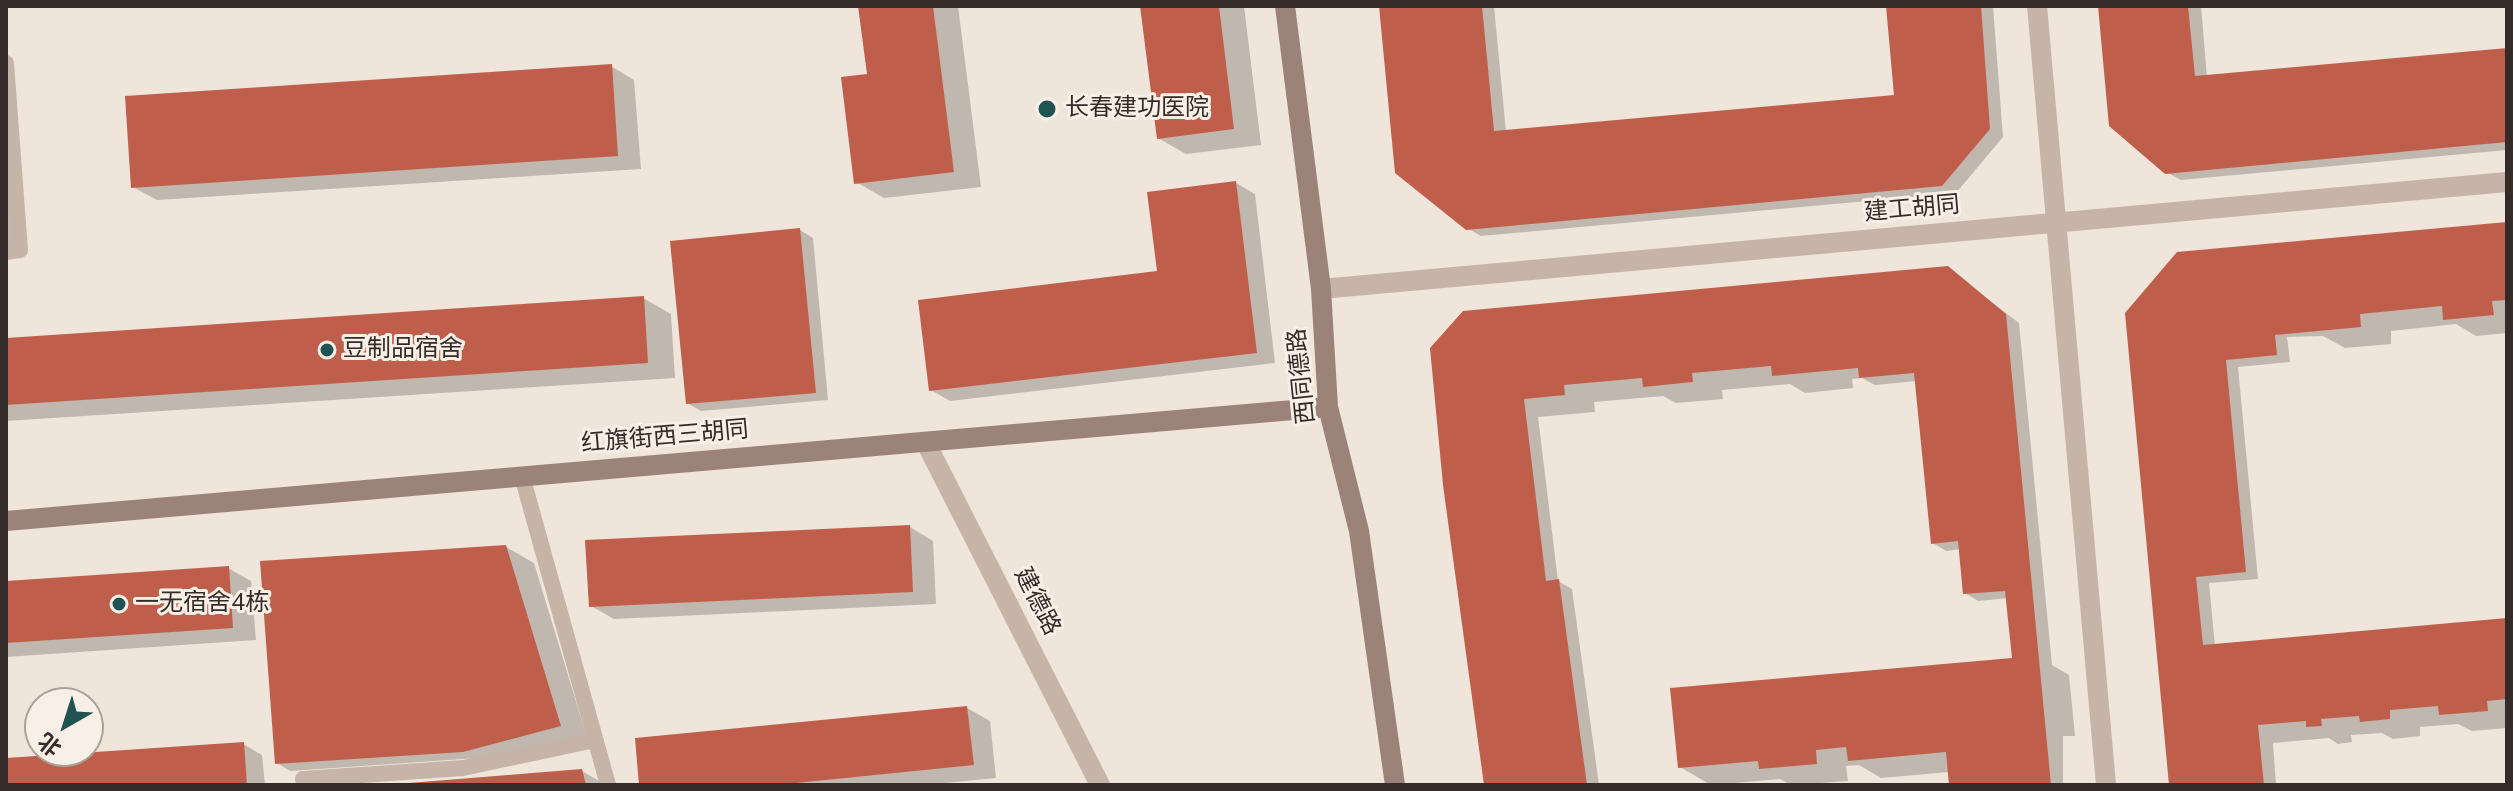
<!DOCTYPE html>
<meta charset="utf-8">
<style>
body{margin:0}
#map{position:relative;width:2513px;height:791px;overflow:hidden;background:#f0e5db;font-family:"Nunito Sans","Noto Sans SC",sans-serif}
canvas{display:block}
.frame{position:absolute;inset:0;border:8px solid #352b28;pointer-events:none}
.north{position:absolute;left:24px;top:687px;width:80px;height:80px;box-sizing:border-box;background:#f8efe7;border:2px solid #aaa19b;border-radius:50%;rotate:219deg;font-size:22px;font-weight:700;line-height:32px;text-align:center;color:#352b28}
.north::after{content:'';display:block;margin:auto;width:28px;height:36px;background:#205453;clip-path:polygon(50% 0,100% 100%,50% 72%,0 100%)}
</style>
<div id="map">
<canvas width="2513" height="791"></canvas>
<div class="frame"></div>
<div class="north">北</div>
</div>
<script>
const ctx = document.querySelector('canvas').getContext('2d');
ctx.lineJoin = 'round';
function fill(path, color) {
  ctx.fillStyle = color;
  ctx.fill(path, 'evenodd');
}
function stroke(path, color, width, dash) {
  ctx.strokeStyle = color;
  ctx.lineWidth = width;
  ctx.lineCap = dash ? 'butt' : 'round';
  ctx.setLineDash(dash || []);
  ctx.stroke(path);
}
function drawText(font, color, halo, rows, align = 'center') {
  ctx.font = font + ' "Nunito Sans","Noto Sans SC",sans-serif';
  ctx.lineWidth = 6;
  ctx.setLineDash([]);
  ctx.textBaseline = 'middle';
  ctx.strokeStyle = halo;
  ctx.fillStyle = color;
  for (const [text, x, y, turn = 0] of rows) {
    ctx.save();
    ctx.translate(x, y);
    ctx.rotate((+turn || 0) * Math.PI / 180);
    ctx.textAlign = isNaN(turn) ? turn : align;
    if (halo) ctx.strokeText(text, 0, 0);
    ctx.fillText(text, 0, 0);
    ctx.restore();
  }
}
const shadow = new Path2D(`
 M860 6H958L981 187 884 198 856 182 869 76Z
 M1142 6H1244L1261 145 1186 154 1158 138Z
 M1381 6H1494L1506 132 1897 97 1888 6H1993L2003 137 1956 193 1481 236 1467 228Z
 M2100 6H2201L2207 77 2507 50V150L2181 180 2166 172Z
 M6 51 25 255 6 256Z
 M611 66 634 80 641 169 157 200 133 187Z
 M1236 183 1255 194 1275 363 950 401 931 390 1159 273Z
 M2507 224V333L2476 336 2456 324 2391 331V344L2345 348 2323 336 2287 337 2290 362 2238 367 2258 579 2209 583 2215 646 2507 620V728L2472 731 2458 724 2420 727V736L2393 739 2382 733 2351 735 2352 742 2338 744 2329 738 2273 743 2276 785H2171L2127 314Z
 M800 230 813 238 828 400 701 411 687 403Z
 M1948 269 2019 323 2052 665 2069 675 2075 736H2063V785H1951L1949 772 1881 778 1859 765 1846 766 1848 781 1791 785 1780 779 1711 785 1680 767 2014 659 2008 598 1978 601 1965 593 1961 549 1946 551 1933 543 1917 381 1875 385 1862 378 1852 379 1853 388 1805 393 1790 384 1722 390 1723 399 1676 403 1663 396 1594 402 1595 412 1538 417 1558 581 1572 589 1599 785H1486L1432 349Z
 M643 298 671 314 675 378 6 421V340Z
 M910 527 933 541 936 604 614 619 591 606Z
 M506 547 534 563 588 741 478 758 290 771 277 763Z
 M228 568 251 581 256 640 6 657V583Z
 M967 708 990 721 996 778 924 785H641Z
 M243 744 262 755 265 785H6V760Z
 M582 771 606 785H406Z`);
const building = new Path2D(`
 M858 6H933L954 172 854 184 841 77 867 74Z
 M1140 6H1219L1234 129 1157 139Z
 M1379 6H1482L1494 131 1894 95 1886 6H1981L1990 129 1942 186 1466 230 1395 173Z
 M2098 6H2188L2195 76 2507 48V142L2165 174 2109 126Z
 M612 64 618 156 131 188 125 96Z
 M1236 181 1257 353 929 391 918 300 1157 271 1147 192Z
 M2507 222V300L2492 301 2494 315 2443 320 2442 306 2360 314 2361 327 2275 335 2277 355 2226 360 2246 572 2196 577 2203 645 2507 618V699L2487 701 2488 711 2439 715 2438 706 2390 710V719L2360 722 2359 716 2321 719 2322 726 2306 727V721L2258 725 2264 785H2169L2125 313 2177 252Z
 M800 228 816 393 686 404 670 241Z
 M1948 266 2006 314 2051 785H1949L1946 752 1848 761 1846 747 1816 750 1817 764 1759 769 1758 761 1678 768 1670 688 2012 658 2005 591 1963 594 1958 541 1931 544 1914 373 1859 378 1858 368 1772 376 1771 366 1692 373 1693 382 1643 387 1642 378 1564 385 1565 395 1524 399 1546 581 1559 579 1587 785H1484L1443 485 1430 348 1463 311Z
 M644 296 648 363 6 405V338Z
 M910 525 913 592 589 607 585 540Z
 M506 545 561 726 463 752 275 764 260 561Z
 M229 566 233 628 6 643V581Z
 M967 706 974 765 776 785H639L635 738Z
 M244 742 247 785H6V758Z
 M582 769 586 785H409V783Z`);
const lane = new Path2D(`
 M6 63 20 250 6 252
 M522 476 608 785
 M304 785 303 779 463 768 595 740`);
const street = new Path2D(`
 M2037 6 2106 785
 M1321 289 2507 182
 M926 443 1100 785`);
const secondary = new Path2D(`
 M1285 6 1321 289 1328 407 1359 531 1395 785
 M6 521 1328 407`);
const markers = [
 [1047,109,10,"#205453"],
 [327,350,8,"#205453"],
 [119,604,8,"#205453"]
];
const poiNames = [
 ["长春建功医院",1065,109],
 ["豆制品宿舍",343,350],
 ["一无宿舍4栋",135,604]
];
const streetNames = [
 ["建工胡同",1912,210,-5],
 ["西同德路",1303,376,-96],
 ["红旗街西三胡同",665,438,-5],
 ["建德路",1036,602,63]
];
fill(shadow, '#0003');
fill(building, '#bf5f4b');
stroke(lane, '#c7b4a8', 16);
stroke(street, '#c7b4a8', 20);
stroke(secondary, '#9b837a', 20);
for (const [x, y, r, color] of markers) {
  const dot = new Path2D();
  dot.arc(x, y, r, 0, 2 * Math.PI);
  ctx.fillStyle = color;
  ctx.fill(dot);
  stroke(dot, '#f8efe7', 3);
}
drawText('24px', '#352b28', '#f8efe7', poiNames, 'left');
drawText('24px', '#352b28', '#f8efe7', streetNames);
</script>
